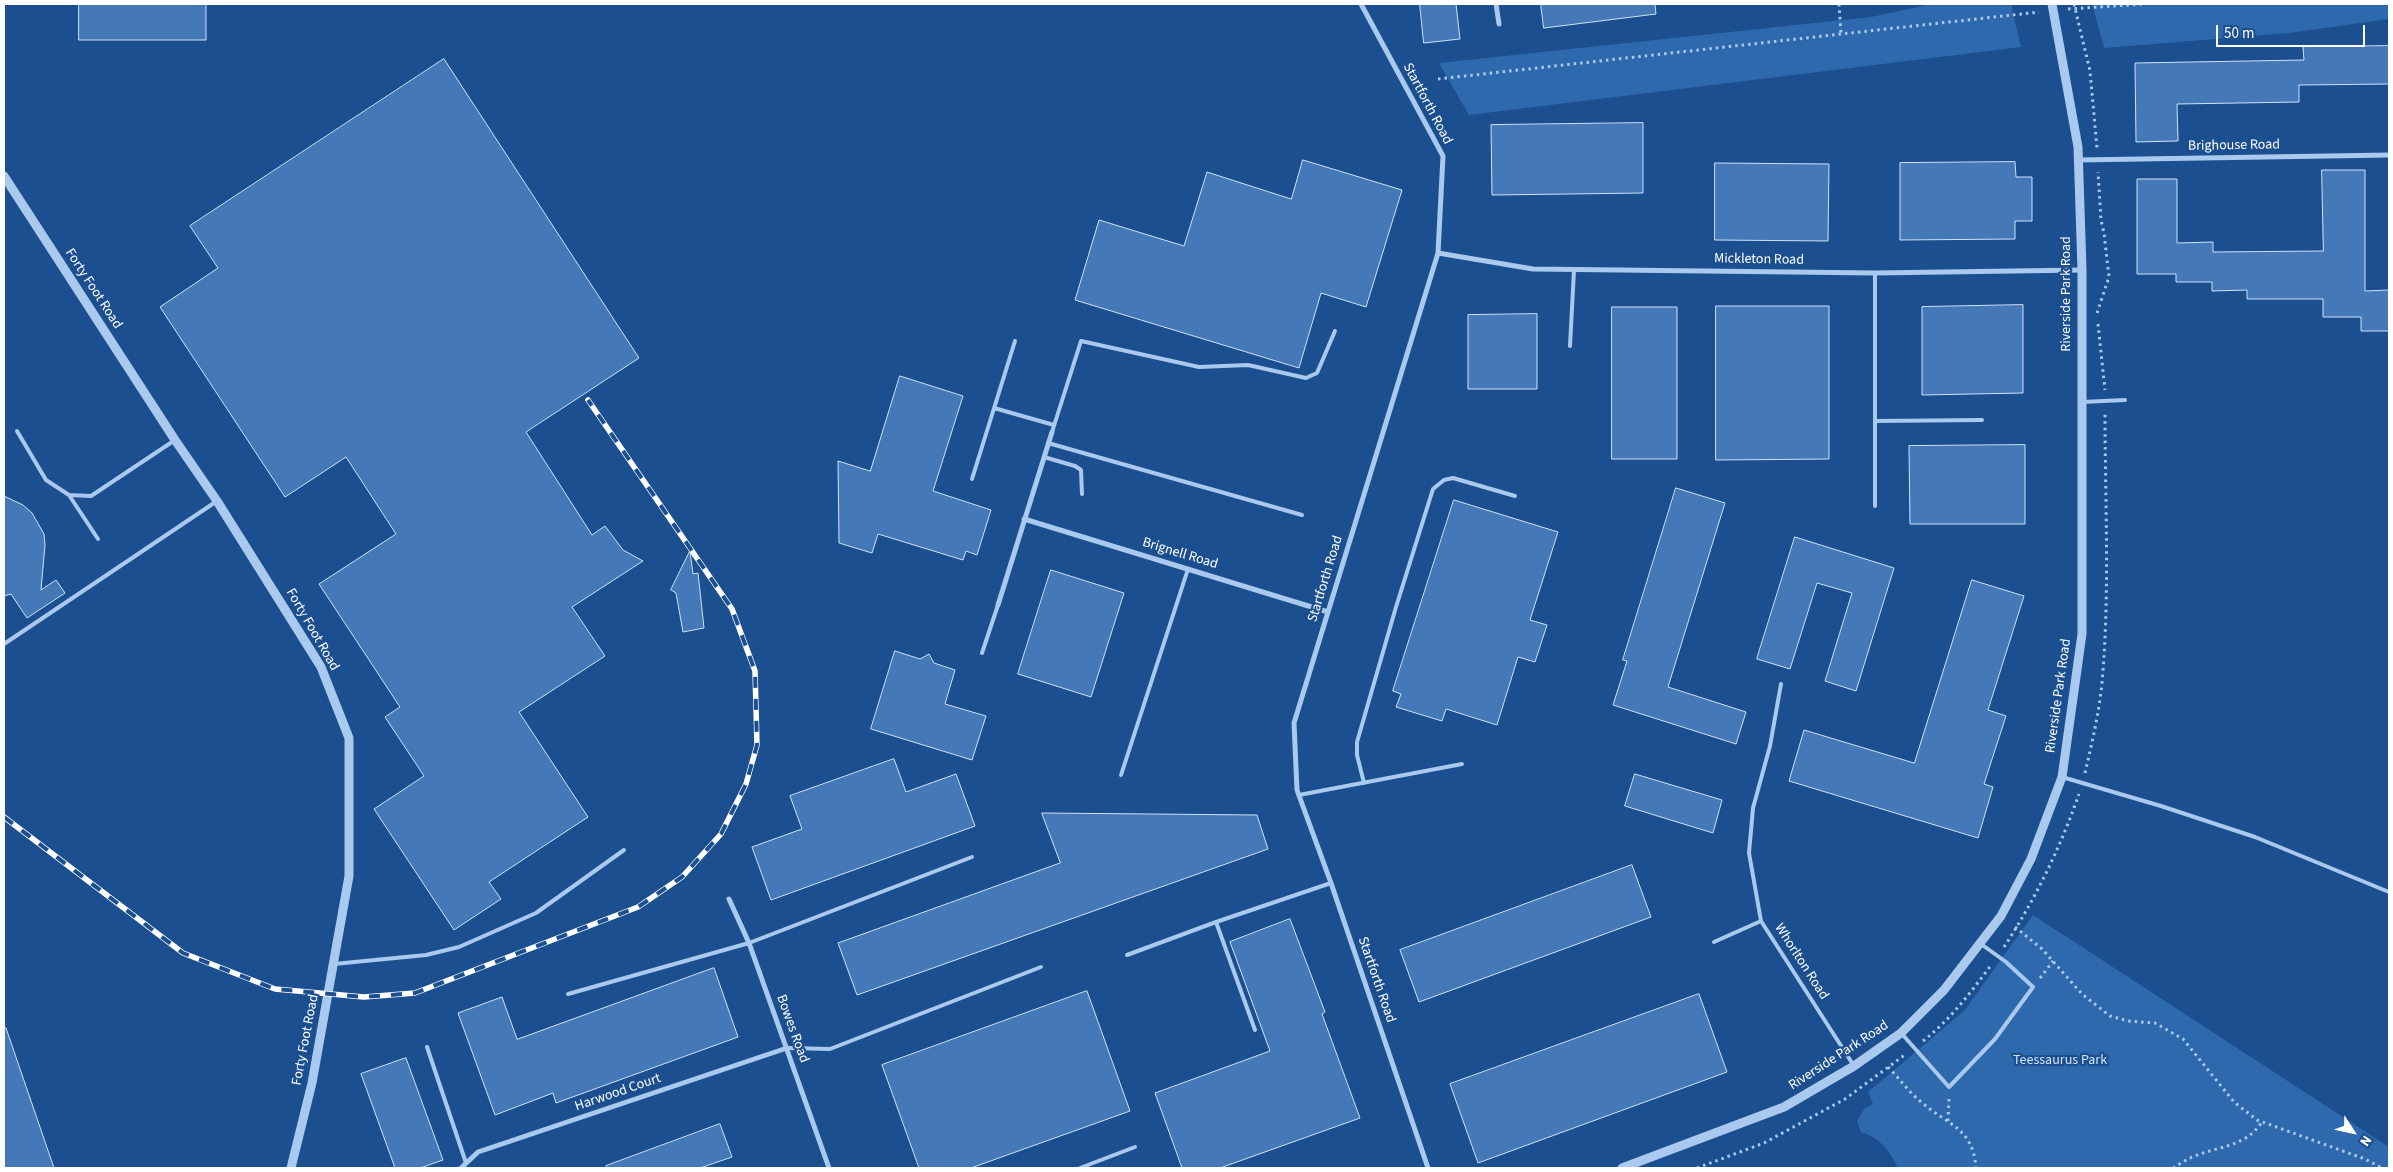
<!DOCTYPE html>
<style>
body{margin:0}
#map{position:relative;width:2393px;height:1172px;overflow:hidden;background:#1b4f8f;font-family:"Source Sans 3",sans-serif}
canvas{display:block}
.frame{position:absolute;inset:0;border:5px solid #fff;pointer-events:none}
.north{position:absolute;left:2328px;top:1107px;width:50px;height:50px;-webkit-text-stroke:4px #1b4f8f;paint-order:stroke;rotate:125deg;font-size:14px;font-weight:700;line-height:20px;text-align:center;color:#fff}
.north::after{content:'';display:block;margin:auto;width:18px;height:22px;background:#fff;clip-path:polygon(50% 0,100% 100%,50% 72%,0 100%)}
.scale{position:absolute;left:2216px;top:25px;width:149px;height:22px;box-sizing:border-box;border:2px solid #fff;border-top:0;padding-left:6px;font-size:15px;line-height:18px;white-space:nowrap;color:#fff;-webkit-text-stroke:4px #1b4f8f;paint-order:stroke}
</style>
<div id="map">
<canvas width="2393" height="1172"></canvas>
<div class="frame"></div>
<div class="north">N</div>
<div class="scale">50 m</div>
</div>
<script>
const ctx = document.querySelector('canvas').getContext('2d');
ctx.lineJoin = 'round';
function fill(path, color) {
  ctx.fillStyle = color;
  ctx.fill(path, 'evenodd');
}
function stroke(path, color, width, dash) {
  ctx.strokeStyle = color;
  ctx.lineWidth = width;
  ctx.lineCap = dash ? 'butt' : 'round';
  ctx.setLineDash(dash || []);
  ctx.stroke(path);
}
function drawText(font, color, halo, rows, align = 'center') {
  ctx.font = font + ' "Source Sans 3",sans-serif';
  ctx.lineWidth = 4.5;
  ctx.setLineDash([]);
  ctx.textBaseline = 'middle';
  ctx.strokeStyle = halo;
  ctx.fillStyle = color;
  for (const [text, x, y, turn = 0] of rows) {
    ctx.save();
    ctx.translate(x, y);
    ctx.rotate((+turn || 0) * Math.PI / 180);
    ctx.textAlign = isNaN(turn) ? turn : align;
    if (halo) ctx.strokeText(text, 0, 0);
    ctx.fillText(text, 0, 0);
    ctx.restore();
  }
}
const green = new Path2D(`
 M1932 4H2011L2021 47 1469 115 1439 63 1871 17Z
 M2092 4H2389V19L2289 33 2104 48Z
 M2033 915 2389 1147V1168H1898C1889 1150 1881 1139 1861 1132L1857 1121 1864 1109 1873 1104 1868 1092 1964 1011Z`);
const building = new Path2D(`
 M79 4H206V40H79Z
 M1420 4H1456L1460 39 1424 43Z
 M1541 4H1655L1656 14 1544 28Z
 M2389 46V84L2299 85V102L2177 104 2178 141 2136 142 2135 63 2304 60 2303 47Z
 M444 59 639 358 526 432 592 535 605 526 623 550 643 561 572 607 605 656 519 712 588 817 489 882 501 899 454 930 374 809 424 776 385 717 400 707 319 584 396 534 346 457 285 497 160 307 218 268 190 226Z
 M1643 123V193L1492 195 1491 125Z
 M1303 160 1402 190 1366 307 1321 293 1299 368 1075 300 1099 220 1184 246 1207 172 1291 199Z
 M2015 162 2016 177H2032V221H2015V239L1900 240V163Z
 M1715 163 1829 164 1828 241 1715 240Z
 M2322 170H2365V291L2389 290V331H2361V317H2323V299H2247V290L2212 291V282H2176V274H2137V179H2177V243L2213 242V252L2323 251Z
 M2023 305V393L1922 395V307Z
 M1716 306H1829V459L1716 460Z
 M1612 307H1677V459H1612Z
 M1537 314V389H1468V315Z
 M900 376 963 396 933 491 991 510 977 555 966 551 963 560 878 534 872 553 839 543 838 461 870 471Z
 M2025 445V524H1910L1909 446Z
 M1676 488 1725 503 1668 687 1746 712 1736 744 1613 705 1627 661 1623 660Z
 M4 496 23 505 32 513 44 534 45 545 41 590 56 580 65 593 27 618 11 594 4 596Z
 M1454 500 1558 532 1530 620 1547 625 1535 662 1518 657 1497 725 1446 709 1442 721 1396 707 1401 694 1393 691Z
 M1795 537 1894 568 1856 691 1825 681 1852 593 1817 583 1790 669 1757 659Z
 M690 551 693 574 698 573 704 628 683 632 676 593 671 590Z
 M1051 570 1124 593 1091 697 1018 674Z
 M1972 580 2024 596 1988 710 2006 716 1984 784 1993 787 1978 838 1789 781 1804 730 1914 763Z
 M895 651 920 659 929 654 934 663 955 670 945 704 986 716 972 760 871 729Z
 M894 759 906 792 956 774 975 826 771 900 752 847 802 829 790 796Z
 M1635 774 1722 800 1713 833 1625 806Z
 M1042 813 1257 815 1268 849 857 995 838 943 1060 863Z
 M1632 865 1651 917 1419 1002 1400 950Z
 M1290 919 1325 1012 1322 1014 1360 1118 1220 1168H1182L1155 1093 1270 1051 1230 942Z
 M714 968 738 1037 556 1103 553 1093 495 1115 458 1013 502 997 517 1039Z
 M1087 991 1130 1111 971 1168H919L882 1065Z
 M1699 994 1727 1072 1478 1163 1450 1084Z
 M6 1028 54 1168H4V1029Z
 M406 1058 443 1160 420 1168H395L361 1074Z
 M720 1124 732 1157 700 1168H606V1166Z`);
const path = new Path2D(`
 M1839 4 1841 34
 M2074 4 2090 71 2097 148
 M2068 9 2144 4
 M1438 79 2039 12
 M2097 313 2109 277 2104 233 2101 220 2098 172
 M2098 324 2105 390
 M2085 773C2092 743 2099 713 2102 683 2110 593 2105 501 2105 411
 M2015 927 2042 949 2082 994 2110 1016 2128 1021 2155 1023 2183 1039 2234 1102 2257 1120 2365 1159 2382 1168
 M2004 947C2036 898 2060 848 2079 794
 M2040 978 2053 961
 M1923 1041C1950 1020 1971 992 1992 964
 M1888 1067C1899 1078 1908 1091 1920 1101 1947 1125 1973 1127 1976 1168
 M1948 1121 1949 1099
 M1697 1168 1764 1143 1845 1099 1906 1054
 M2173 1168C2178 1165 2184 1161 2190 1158 2216 1146 2245 1148 2262 1122`);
const service = new Path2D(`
 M1570 346 1574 270
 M2082 402 2125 400
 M994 408 1054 425
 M1875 421 1982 420
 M17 431 46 480 69 495 91 496 175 440
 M1052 432 1081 341 1199 367 1248 365 1306 378 1317 373 1335 331
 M1048 443 1302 515
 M1044 457 1075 466 1081 470 1082 494
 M972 479 1015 341
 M69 495 98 539
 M1875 506V273
 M4 644 217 501
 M982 653 998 605
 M1781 684 1770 746 1753 808 1749 853 1761 921 1854 1066
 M1121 775 1188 569
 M2062 777 2161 806 2255 837 2389 892
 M1364 783 1357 755V742L1396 607 1433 489 1444 480 1453 478 1515 496
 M1299 795 1462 764
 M1216 922 1255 1030
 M1714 942 1761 921
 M1127 955 1216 922 1331 883
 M334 964 426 955 459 947 536 913 624 850
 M568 994 749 943 972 857
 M1902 1034 1949 1087 1995 1039 2033 987 2006 962 1981 944
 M427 1047 466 1163
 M787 1048 830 1049 1041 967
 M1080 1168 1135 1147`);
const minor = new Path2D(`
 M1361 4 1443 156 1438 253 1294 723 1297 790 1331 883 1428 1168
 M1496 4 1499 24
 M2079 160 2389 155
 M1438 253 1533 269 1875 273 2082 270
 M1024 519 1328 612
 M998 605 1052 432
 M729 899 749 943 829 1168
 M461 1168 478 1152 787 1048`);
const tertiary = new Path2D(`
 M4 176 175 440 217 501 321 667 349 738V876L312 1083 291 1168
 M1622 1168 1784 1107 1854 1066 1901 1033 1944 990 2001 916 2031 859 2062 777 2082 634V270L2078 147 2052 4`);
const rail = new Path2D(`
 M4 817 183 953 275 989 364 997 415 993 638 907 682 877 721 834 746 784 757 745 755 671 732 609 588 400`);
const streetNames = [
 ["Startforth Road",1427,104,62],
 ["Brighouse Road",2234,146,-1],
 ["Mickleton Road",1759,260,1],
 ["Forty Foot Road",93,289,57],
 ["Riverside Park Road",2067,294,-90],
 ["Brignell Road",1180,554,17],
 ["Startforth Road",1326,579,-73],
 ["Forty Foot Road",312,630,60],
 ["Riverside Park Road",2059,696,-82],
 ["Whorlton Road",1801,962,57],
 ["Startforth Road",1376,980,71],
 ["Bowes Road",792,1029,70],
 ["Forty Foot Road",306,1040,-79],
 ["Riverside Park Road",1839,1056,-33],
 ["Harwood Court",618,1093,-19]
];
const parkNames = [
 ["Teessaurus Park",2060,1061]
];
fill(green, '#2e69ad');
fill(building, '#4478b7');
stroke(building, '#cfe3fa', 1);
stroke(path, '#a9c9ee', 3, [2.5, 4]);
stroke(service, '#a9c9ee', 4);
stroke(minor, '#a9c9ee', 5);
stroke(tertiary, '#a9c9ee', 9);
stroke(rail, '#fff', 5.5);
stroke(rail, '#1b4f8f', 4, [11]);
drawText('14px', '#fff', '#1b4f8f', streetNames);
drawText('14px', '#cfe3fa', '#1b4f8f', parkNames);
</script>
